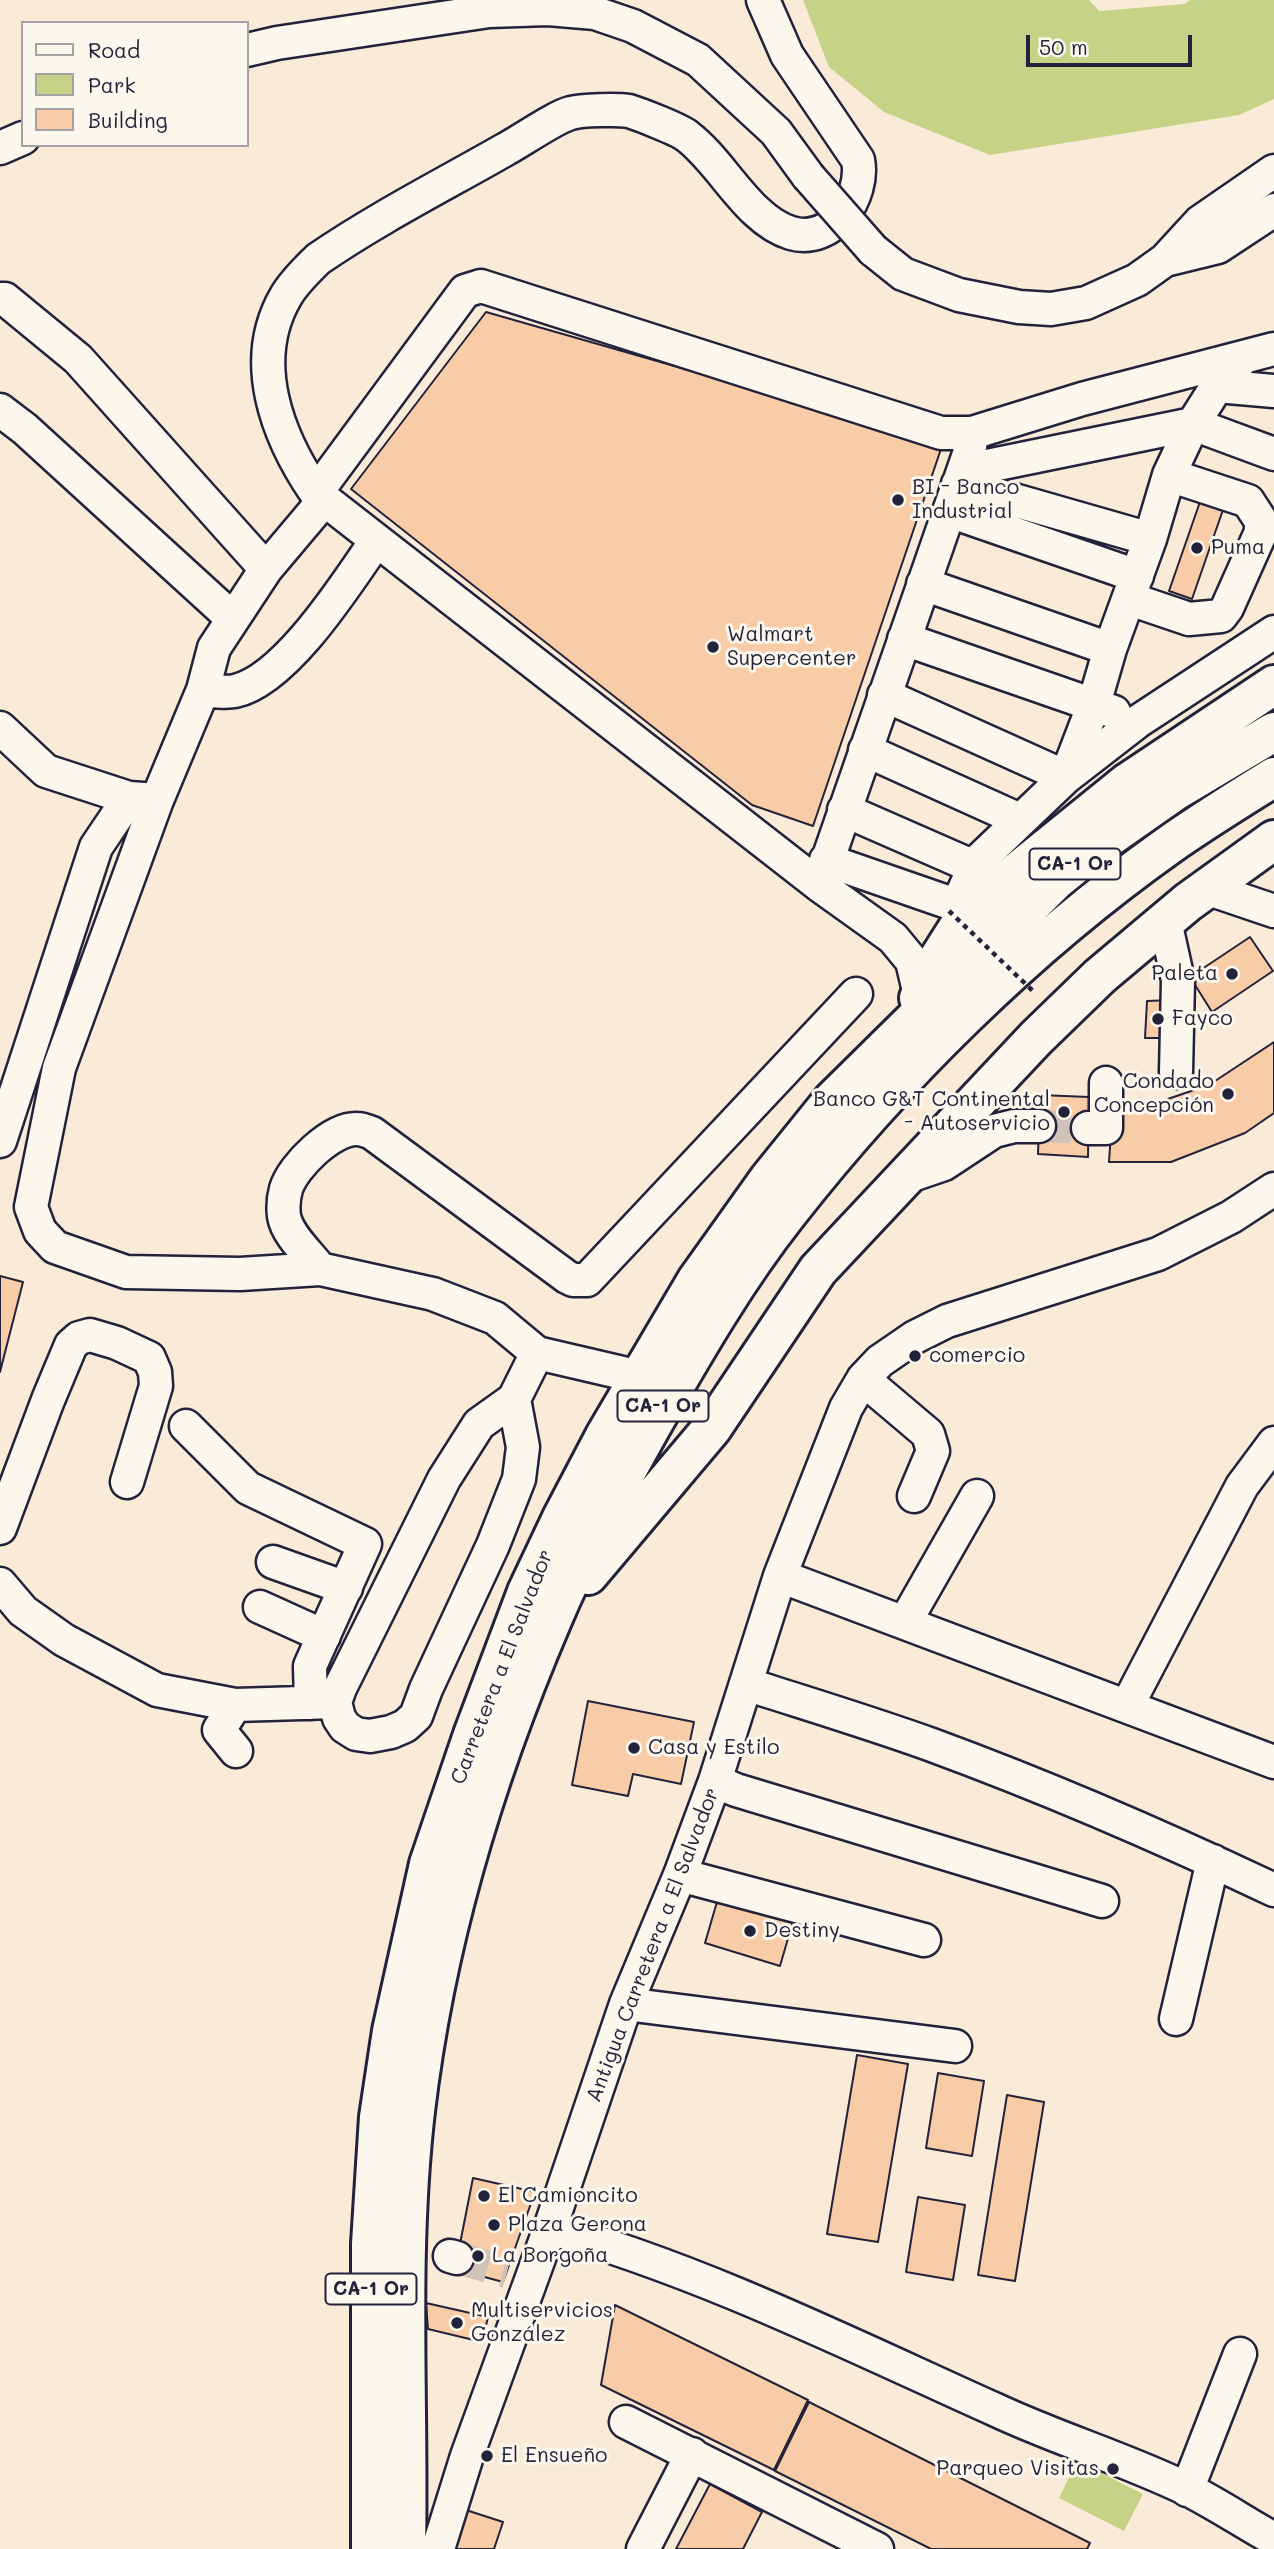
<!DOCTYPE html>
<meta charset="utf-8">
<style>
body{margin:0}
#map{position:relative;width:1274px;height:2549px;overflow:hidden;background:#faead8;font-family:Mali,sans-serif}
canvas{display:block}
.legend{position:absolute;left:21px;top:21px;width:228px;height:126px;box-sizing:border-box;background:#fbf7ec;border:2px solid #a4a2a5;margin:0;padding:9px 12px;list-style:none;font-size:21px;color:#22223b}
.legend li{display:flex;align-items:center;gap:14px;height:35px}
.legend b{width:35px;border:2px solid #a4a2a5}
.scale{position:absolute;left:1026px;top:35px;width:166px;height:32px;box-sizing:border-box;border:4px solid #22223b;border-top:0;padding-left:9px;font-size:21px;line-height:24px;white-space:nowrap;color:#22223b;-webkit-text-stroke:5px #fbf7ec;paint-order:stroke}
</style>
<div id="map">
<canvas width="1274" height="2549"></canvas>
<ul class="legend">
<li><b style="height:9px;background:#fbf7ec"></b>Road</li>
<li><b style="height:19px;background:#c6d386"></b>Park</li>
<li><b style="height:19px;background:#f9cca8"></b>Building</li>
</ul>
<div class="scale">50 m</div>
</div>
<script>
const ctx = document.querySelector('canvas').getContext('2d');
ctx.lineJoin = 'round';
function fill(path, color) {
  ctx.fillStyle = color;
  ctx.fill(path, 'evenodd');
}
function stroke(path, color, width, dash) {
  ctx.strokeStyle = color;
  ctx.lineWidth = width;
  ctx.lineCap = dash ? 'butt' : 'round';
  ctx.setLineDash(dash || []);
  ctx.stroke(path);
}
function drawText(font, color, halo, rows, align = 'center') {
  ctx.font = font + ' Mali,sans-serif';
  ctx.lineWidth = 6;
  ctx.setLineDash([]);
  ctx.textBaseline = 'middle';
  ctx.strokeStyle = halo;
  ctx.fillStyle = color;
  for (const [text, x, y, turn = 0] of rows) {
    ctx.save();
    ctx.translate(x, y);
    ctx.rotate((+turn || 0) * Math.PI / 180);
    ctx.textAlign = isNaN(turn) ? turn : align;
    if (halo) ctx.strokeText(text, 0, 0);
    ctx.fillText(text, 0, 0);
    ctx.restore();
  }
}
const green = new Path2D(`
 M803 0H1089L1099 11 1185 4 1190 0H1274V99L1239 115 990 155 884 112 829 67Z
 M1077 2461 1143 2494 1124 2531 1059 2498Z`);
const building = new Path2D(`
 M486 312 943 443 813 826 752 805 351 489Z
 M1202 496 1225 504 1192 599 1169 591Z
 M1250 937 1273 971 1212 1012 1190 977Z
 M1172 1000 1170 1038H1145L1147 1001Z
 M1274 1042V1113L1245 1133 1171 1162H1109L1113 1103 1153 1104 1209 1085Z
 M1040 1095 1089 1097 1088 1157 1038 1154Z
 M0 1276 23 1282 0 1372Z
 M588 1701 694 1722 681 1784 633 1774 628 1796 572 1785Z
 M719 1895 794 1918 780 1966 705 1943Z
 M857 2055 908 2064 878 2242 827 2234Z
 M938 2073 984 2081 972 2156 926 2148Z
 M1007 2095 1044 2102 1015 2281 978 2275Z
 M473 2178 535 2192 503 2282 455 2269Z
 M918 2197 965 2205 953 2280 906 2272Z
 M426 2303 488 2317 482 2342 428 2329Z
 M615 2305 808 2400 774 2470 601 2385Z
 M809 2402 1090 2543 1087 2549H931L775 2471Z
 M710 2484 762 2512 743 2549H676Z
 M466 2510 503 2522 494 2549H452Z`);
const minorTunnel = new Path2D(`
 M1039 1126 1088 1128
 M457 2258 507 2272`);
const minor = new Path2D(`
 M763 0 787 55 858 160C865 196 833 245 791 233 748 220 722 162 687 136 680 130 639 114 629 111 618 109 581 110 571 113 557 116 521 141 506 149 443 185 378 218 318 259 307 270 294 282 286 296 248 361 277 436 316 493L819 885 893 938 912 961 920 995
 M247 50 277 43 489 11 548 9 595 13 633 26 698 60 776 132 808 176
 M0 148 23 138
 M873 250 903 274 959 295 1019 307 1051 309 1086 303 1137 280 1165 260 1200 222 1274 171
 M1165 260 1218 247 1274 210
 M0 299H5L78 359 266 569
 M1217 386 1274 391
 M0 410 25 429 232 618
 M963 471 1193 424 1274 454
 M958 484 1150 539
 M316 493 465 291 481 286 941 433H972L1082 399 1274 349
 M325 499 266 569 214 648 203 690 157 800 59 1068 31 1207 40 1231 55 1247 126 1272 240 1274 320 1269 433 1294 495 1318 537 1353
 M949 511 1137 576
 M923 584 1110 649
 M1130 599 1189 619 1221 616 1227 608 1261 532V521L1248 501 1169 475
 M904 639 1114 712
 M203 690C213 691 226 693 235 691 286 680 347 583 376 541
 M884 695 1066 777 1094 704 1110 649 1150 539 1169 475 1193 424 1217 386 1242 359
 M0 728 46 771 129 798
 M865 750 1020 820
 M844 810 965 863H976L1066 777 1137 722 1274 632
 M826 860 950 903 960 899 976 863
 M819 885 969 454 972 433
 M1206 888 1274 911
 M1165 921 1178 980 1176 1072
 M1088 1128H1106V1083
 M0 1141 96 847 129 798 157 800
 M906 1177 944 1164 994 1131 1014 1126H1039
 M320 1269C309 1254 287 1235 284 1216 283 1208 284 1196 286 1189 293 1166 332 1128 357 1129 362 1129 367 1131 372 1133L567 1277 573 1280H587L856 994
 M863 1379 928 1434 933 1451 914 1496
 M186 1426 248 1488 365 1544 310 1666 311 1703
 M0 1528 48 1400 71 1345 79 1338 90 1335 117 1343 149 1358 155 1372 156 1386 127 1482
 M273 1562 346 1588
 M780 1576 1274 1762
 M0 1584 23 1611 64 1640 157 1690 235 1705 335 1702 340 1688 444 1479 479 1424 514 1399 537 1353 640 1377
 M260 1607 324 1636
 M905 1622 977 1496
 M746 1684C808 1704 871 1723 932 1745 1049 1788 1162 1837 1274 1890
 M335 1702 339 1718 345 1727 356 1734 370 1736 391 1732 405 1726 416 1716 426 1689 493 1545 519 1479 523 1447 514 1399
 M235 1705 219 1730 236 1751
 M1127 1706 1242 1486 1274 1443
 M715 1781 736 1790 1102 1901
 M680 1875 924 1940
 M626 2004 955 2046
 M1176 2019 1213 1861
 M550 2228C705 2272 849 2344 996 2410 1058 2439 1125 2459 1187 2489 1217 2504 1245 2523 1274 2539
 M450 2256 457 2258
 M626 2422 877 2549
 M1187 2490 1240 2354
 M438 2549 467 2456 550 2228 626 2004 680 1875 715 1781 780 1576 846 1408 863 1379 880 1361 915 1337 947 1321 1158 1254 1231 1217 1274 1189
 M643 2549 692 2454`);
const highway = new Path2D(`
 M919 998 934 966 965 917 990 894 1127 783 1274 685
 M588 1575 712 1428 818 1270 1036 1038 1100 976 1188 902 1274 840
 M371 2549V2244L379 2117 392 2031 429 1864 473 1735 527 1592 563 1516 605 1436 697 1280 769 1179 832 1101 1056 880 1105 840 1175 791 1274 732
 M406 2549C409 2403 398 2256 415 2111 435 1942 485 1776 552 1620 580 1553 617 1488 652 1425 694 1352 735 1280 787 1214 893 1078 1028 945 1169 845 1203 821 1239 799 1274 777`);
const pathBridge = new Path2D(`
 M949 911 1034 992`);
const minorBridge = new Path2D(`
 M808 176 873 250`);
const markers = [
 [898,500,7,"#22223b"],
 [1197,548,7,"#22223b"],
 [713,647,7,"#22223b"],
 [1232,974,7,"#22223b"],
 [1158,1019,7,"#22223b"],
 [1228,1094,7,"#22223b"],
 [1064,1112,7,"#22223b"],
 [915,1356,7,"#22223b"],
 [634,1748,7,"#22223b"],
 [750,1931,7,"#22223b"],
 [484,2196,7,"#22223b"],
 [494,2225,7,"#22223b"],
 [478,2256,7,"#22223b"],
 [457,2323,7,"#22223b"],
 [487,2456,7,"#22223b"],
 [1113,2469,7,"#22223b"]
];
const shields = [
 [1075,864,91],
 [663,1406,91],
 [371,2289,91]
];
const shieldNames = [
 ["CA-1 Or",1075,864],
 ["CA-1 Or",663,1406],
 ["CA-1 Or",371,2289]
];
const poiNames = [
 ["BI - Banco",912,488],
 ["Industrial",912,512],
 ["Puma",1211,548],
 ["Walmart",727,635],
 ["Supercenter",727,659],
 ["Paleta",1218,974,"right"],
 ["Fayco",1172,1019],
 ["Condado",1214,1082,"right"],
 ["Concepción",1214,1106,"right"],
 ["Banco G&T Continental",1050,1100,"right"],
 ["- Autoservicio",1050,1124,"right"],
 ["comercio",929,1356],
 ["Casa y Estilo",648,1748],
 ["Destiny",764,1931],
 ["El Camioncito",498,2196],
 ["Plaza Gerona",508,2225],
 ["La Borgoña",492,2256],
 ["Multiservicios",471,2311],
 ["González",471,2335],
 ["El Ensueño",501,2456],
 ["Parqueo Visitas",1099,2469,"right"]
];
const streetNames = [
 ["Carretera a El Salvador",502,1667,-69],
 ["Antigua Carretera a El Salvador",653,1945,-69]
];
fill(green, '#c6d386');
fill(building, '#f9cca8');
stroke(building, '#22223b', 2);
stroke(minorTunnel, '#cfc2b9', 32, [32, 16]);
stroke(minor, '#22223b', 37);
stroke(highway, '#22223b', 44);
stroke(minor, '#fbf7ec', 32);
stroke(highway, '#fbf7ec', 38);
stroke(minorBridge, '#22223b', 37, []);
stroke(pathBridge, '#22223b', 4.5, [5, 5]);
stroke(minorBridge, '#fbf7ec', 32);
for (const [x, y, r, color] of markers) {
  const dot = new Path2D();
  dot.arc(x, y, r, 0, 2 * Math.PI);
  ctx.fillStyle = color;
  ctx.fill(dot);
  stroke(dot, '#fbf7ec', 2.5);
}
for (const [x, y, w] of shields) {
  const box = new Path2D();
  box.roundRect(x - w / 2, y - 15.5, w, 31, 5);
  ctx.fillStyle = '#fbf7ec';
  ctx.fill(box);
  stroke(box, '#22223b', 2);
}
drawText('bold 19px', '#22223b', null, shieldNames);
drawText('21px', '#22223b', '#fbf7ec', poiNames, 'left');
drawText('21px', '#22223b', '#fbf7ec', streetNames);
</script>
